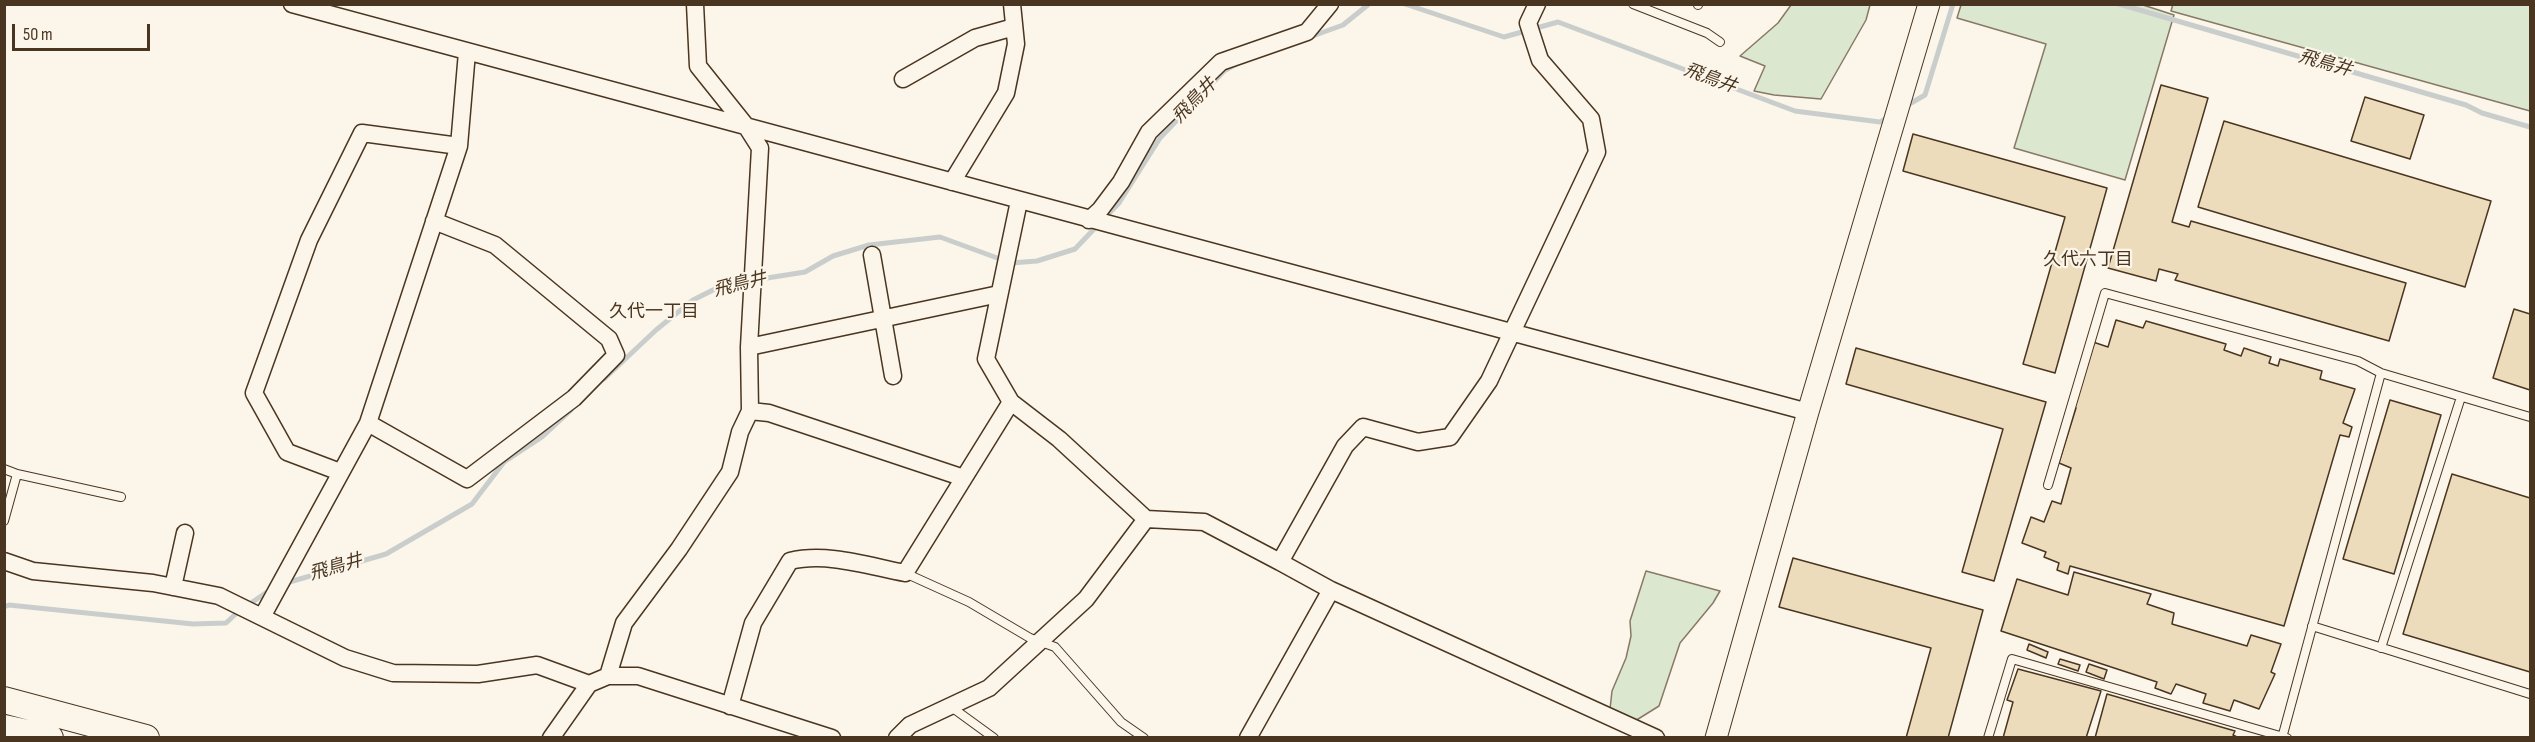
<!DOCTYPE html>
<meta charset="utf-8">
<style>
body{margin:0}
#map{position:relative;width:2535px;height:742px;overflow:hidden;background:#fbf6e9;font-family:"Sofia Sans Condensed",sans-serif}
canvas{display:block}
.frame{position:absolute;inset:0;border:6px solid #4a3520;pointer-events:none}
.scale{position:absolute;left:12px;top:24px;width:138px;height:27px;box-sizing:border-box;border:3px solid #4a3520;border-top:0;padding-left:8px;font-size:18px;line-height:21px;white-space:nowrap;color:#4a3520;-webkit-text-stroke:4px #fbf6e9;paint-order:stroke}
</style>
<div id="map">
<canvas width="2535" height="742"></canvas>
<div class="frame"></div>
<div class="scale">50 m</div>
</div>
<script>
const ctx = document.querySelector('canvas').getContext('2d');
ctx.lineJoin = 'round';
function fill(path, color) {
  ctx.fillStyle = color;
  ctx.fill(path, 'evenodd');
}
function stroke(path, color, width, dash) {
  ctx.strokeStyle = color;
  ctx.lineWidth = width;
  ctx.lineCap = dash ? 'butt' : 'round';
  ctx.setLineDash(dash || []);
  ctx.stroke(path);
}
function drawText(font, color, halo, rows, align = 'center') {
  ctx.font = font + ' "Sofia Sans Condensed","Noto Sans JP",sans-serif';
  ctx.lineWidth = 4.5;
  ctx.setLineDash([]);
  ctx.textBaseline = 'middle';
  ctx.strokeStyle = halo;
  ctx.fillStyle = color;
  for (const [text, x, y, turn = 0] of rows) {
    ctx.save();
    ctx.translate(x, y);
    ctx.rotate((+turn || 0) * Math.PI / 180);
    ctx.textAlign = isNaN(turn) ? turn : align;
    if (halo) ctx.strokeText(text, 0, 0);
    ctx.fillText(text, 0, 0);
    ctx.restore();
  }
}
const green = new Path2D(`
 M2173 4 2530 5V111L2171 11Z
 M1791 5H1870L1866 20 1821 99 1774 95 1754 91 1765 66 1740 56 1778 23Z
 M1961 5 2140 4 2174 15 2125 180 2014 148 2046 44 1957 18Z
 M1646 571 1720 591 1713 603 1680 643 1659 706 1635 721 1610 709 1612 691 1626 658 1631 636 1630 621Z`);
const stream = new Path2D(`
 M1405 4 1504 37 1558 22 1795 111 1880 122 1888 117
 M2119 4 2466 105 2482 113 2530 127
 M1310 37 1343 25 1369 4
 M1906 106 1925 95 1953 4
 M604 379 656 330 693 300 723 285 805 272 833 256 869 245 940 237 1011 263 1037 261 1075 249 1119 203 1160 138 1224 71 1236 64
 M286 583 386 554 472 504 504 462 542 437 571 410
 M248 605 270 590
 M4 607 9 605 193 624 226 623 240 610`);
const building = new Path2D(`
 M2161 85 2208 98 2172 222 2189 227 2191 221 2406 283 2389 341 2175 280 2178 274 2159 269 2156 281 2108 268Z
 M2365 97 2424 115 2410 159 2351 141Z
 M2224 121 2491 201 2465 287 2198 207Z
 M1913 134 2107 188 2055 373 2023 364 2065 217 1903 171Z
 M2514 309 2530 314V390L2493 378Z
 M2116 320 2143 328 2146 321 2226 344 2224 350 2241 356 2244 348 2271 357 2269 363 2278 366 2280 359 2322 371 2320 379 2355 389 2343 423 2352 427 2349 437 2340 435 2284 626 2070 566 2068 574 2057 570 2059 563 2044 557 2046 552 2022 543 2031 517 2044 522 2052 501 2061 504 2071 468 2059 463 2076 408 2072 406 2093 342 2108 347Z
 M1856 348 2046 402 1994 581 1962 572 2003 429 1846 384Z
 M2390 400 2441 415 2394 574 2343 559Z
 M2452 474 2530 498V672L2403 634Z
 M1793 558 1983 610 1948 738H1906L1931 648 1779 607Z
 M2074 572 2151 594 2147 604 2174 613 2172 624 2247 646 2251 635 2281 644 2271 672 2275 674 2259 709 2234 700 2230 711 2203 703 2206 694 2176 684 2171 694 2155 688 2157 682 2001 631 2017 579 2068 595Z
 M2029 644 2048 652 2046 658 2027 650Z
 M2060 659 2080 665 2078 671 2058 664Z
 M2089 664 2107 670 2104 679 2086 672Z
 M2018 669 2101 691 2086 738H2003L2013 702 2007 700Z
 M2107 694 2235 731 2233 735 2239 738H2095Z`);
const service = new Path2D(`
 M1633 4 1707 33 1720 42
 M1698 4V5
 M4 469 17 474
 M2048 485 2105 293 2358 361 2381 373 2530 417
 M4 521 17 474 121 497
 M905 573 969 602 1030 638 1055 647 1121 722 1144 738
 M2312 626 2530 694
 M2381 648 2461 397
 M950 706 994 738
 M1988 738 2012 659 2287 738
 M2282 738 2381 373`);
const minor = new Path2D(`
 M292 4 1808 412
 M1537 4 1528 23 1540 60 1591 119 1597 152 1489 381 1450 437 1418 442 1363 427 1345 446 1280 562 1331 590 1656 738
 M903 79 975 38 1014 27
 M952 182 1006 93 1016 44 1012 4
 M1019 201 986 359 1011 402 1059 439 1146 519
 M1089 220 1100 210 1121 182 1149 132 1221 62 1307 32 1330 4
 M872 255 893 376
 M749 347 999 294
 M750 411 769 413 964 478
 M368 423 467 479 574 398 616 355 609 339 495 245 434 221
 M340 472 287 452 254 393 309 240 362 133 459 146
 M4 561 33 571 153 583 219 596 345 658 393 673 478 674 537 665 589 684
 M173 587 185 533
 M262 617 368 423 459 146 467 52
 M608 676H638L832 738
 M730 706 753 623 790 561C827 552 868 566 905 573L1011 402
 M551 738 589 684 608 676 624 623 679 549 730 472 740 432 750 411 749 347 760 148 746 126 698 66 695 4
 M897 738 910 725 989 688 1086 599 1146 519 1204 522 1280 562
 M1248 738 1331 590`);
const tertiary = new Path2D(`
 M1716 738 1808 412 1929 4`);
const primary = new Path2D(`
 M4 700 146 738
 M4 728 50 738`);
const waterNames = [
 ["飛鳥井",2325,64,16],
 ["飛鳥井",1710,79,20],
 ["飛鳥井",1195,101,-46],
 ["飛鳥井",740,285,-14],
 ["飛鳥井",336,568,-16]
];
const neighbourhoodNames = [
 ["久代六丁目",2088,260],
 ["久代一丁目",654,312]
];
fill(green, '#dce7d0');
stroke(green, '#887966', 1.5);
stroke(stream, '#c9cecd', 5);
fill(building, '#ecdcbc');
stroke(building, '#4a3520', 1.5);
stroke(service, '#4a3520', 10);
stroke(minor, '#4a3520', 19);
stroke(tertiary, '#4a3520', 23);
stroke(primary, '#4a3520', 28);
stroke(service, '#fbf6e9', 8);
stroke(minor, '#fbf6e9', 16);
stroke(tertiary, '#fbf6e9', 21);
stroke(primary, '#fbf6e9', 26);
drawText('italic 18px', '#4a3520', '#fbf6e9', waterNames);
drawText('18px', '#4a3520', '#fbf6e9', neighbourhoodNames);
</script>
